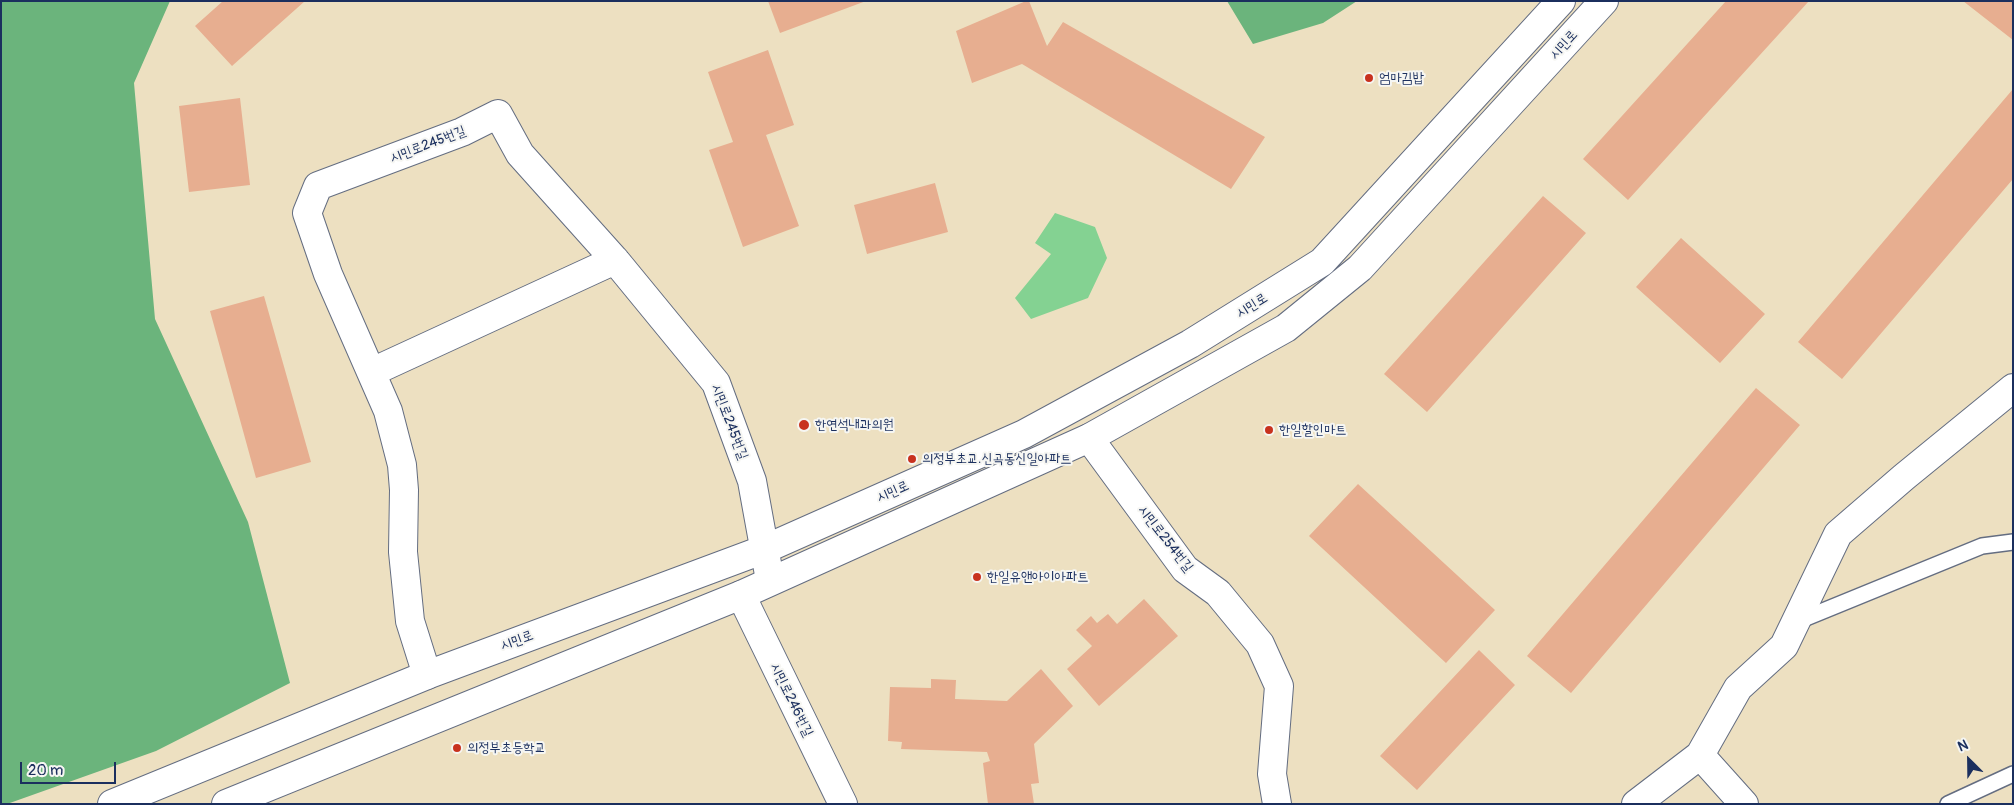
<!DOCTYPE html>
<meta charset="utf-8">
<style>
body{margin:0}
#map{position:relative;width:2014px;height:805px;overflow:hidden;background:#ede0c1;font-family:Pangolin,sans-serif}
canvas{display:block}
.frame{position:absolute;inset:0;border:2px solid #1b2f5e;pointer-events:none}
.north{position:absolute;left:1944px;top:735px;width:50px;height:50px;-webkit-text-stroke:4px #f6f6f2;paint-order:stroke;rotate:337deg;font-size:14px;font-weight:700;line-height:20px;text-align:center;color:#1b2f5e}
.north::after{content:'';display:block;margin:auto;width:18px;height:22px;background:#1b2f5e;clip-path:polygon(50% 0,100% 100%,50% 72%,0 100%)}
.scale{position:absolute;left:20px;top:762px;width:96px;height:22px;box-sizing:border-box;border:2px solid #1b2f5e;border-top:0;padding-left:6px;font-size:15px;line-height:18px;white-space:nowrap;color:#1b2f5e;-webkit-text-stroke:4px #f6f6f2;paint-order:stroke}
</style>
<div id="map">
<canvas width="2014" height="805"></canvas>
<div class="frame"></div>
<div class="north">N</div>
<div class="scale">20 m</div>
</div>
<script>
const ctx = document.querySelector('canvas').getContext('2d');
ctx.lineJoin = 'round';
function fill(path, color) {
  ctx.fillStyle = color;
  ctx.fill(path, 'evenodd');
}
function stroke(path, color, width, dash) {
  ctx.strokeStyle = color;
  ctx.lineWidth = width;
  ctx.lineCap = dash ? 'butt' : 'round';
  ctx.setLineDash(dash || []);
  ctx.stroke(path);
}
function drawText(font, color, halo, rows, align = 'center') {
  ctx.font = font + ' Pangolin,"Poor Story",sans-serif';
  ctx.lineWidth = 4;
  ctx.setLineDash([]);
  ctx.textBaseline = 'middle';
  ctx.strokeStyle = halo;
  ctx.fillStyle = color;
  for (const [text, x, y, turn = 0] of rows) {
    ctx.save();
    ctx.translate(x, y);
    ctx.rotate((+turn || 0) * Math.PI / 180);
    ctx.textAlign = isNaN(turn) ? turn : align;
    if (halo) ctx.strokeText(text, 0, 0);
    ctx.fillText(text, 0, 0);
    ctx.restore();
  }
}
const green = new Path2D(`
 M1055 213 1095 227 1107 258 1088 298 1031 319 1015 298 1051 254 1035 243Z`);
const forest = new Path2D(`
 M1 1H170L134 83 155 319 248 522 290 683 156 751 7 804H1Z
 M1227 1H1357L1323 23 1253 44Z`);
const building = new Path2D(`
 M223 1H305L232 66 195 26Z
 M768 1H866L780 33Z
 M1026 1H1029L1047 46 1063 22 1265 137 1231 189 1022 64 972 83 956 31Z
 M1726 1H1809L1628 200 1583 159Z
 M1963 1H2013V40Z
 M768 50 794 125 766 135 799 226 743 247 709 150 733 142 708 72Z
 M2013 89V179L1842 379 1798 342Z
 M240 98 250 185 189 192 179 106Z
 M935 183 948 232 867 254 854 205Z
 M1543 196 1586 233 1427 412 1384 374Z
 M1681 238 1765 314 1720 363 1636 287Z
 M264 296 311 462 256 478 210 311Z
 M1756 388 1800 425 1571 693 1527 656Z
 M1358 484 1495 610 1446 663 1309 536Z
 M1144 599 1178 636 1099 706 1067 669 1092 646 1076 630 1091 616 1097 623 1108 614 1117 624Z
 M1479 650 1515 685 1417 790 1380 756Z
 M1041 669 1073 706 1034 744 1039 783 1031 784 1034 804H988L983 763 990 761 987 752 901 749 902 742 888 741 890 687 931 688V679L956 680 955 699 1007 701Z`);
const service = new Path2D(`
 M1796 622 1982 546 2013 542
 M1948 804 2013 774`);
const minor = new Path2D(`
 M372 372 615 260
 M1089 438 1185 569 1218 593 1260 644 1279 686 1272 774 1277 804
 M741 595 843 804
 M427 675 410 621 403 552 404 490 402 465 388 411 328 274 307 213 318 186 462 132 498 114 520 154 615 260 716 383 752 481 770 580
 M1700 755 1738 688 1784 646 1838 534 1904 477 2013 388
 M1636 804 1700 755 1744 804`);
const tertiary = new Path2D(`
 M112 804 427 675 765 549 1024 434 1190 344 1322 262 1561 1
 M226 804 741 595 1089 438 1286 328 1360 268 1604 1`);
const markers = [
 [1369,78,5,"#c8321e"],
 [804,425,6,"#c8321e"],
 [1269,430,5,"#c8321e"],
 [912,459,5,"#c8321e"],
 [977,577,5,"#c8321e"],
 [457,748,5,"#c8321e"]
];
const streetNames = [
 ["시민로",1564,45,-48],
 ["시민로245번길",428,145,-21],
 ["시민로",1252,306,-32],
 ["시민로245번길",729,422,69],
 ["시민로",893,492,-24],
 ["시민로254번길",1165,539,52],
 ["시민로",517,641,-20],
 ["시민로246번길",791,700,64]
];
const poiNames = [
 ["엄마김밥",1379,78],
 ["한연석내과의원",815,425],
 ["한일할인마트",1279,430],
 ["의정부초교.신곡동신일아파트",922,459],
 ["한일유앤아이아파트",987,577],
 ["의정부초등학교",467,748]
];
fill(green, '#84d292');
fill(forest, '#6bb47c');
fill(building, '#e7ae90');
stroke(service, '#646d81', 18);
stroke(minor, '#646d81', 30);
stroke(tertiary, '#646d81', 30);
stroke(service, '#fff', 15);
stroke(minor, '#fff', 28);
stroke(tertiary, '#fff', 28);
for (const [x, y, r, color] of markers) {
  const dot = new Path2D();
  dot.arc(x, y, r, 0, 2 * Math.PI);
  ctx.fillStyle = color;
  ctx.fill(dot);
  stroke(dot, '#f6f6f2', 2);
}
drawText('14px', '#1b2f5e', '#f6f6f2', streetNames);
drawText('14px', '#1b2f5e', '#f6f6f2', poiNames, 'left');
</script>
